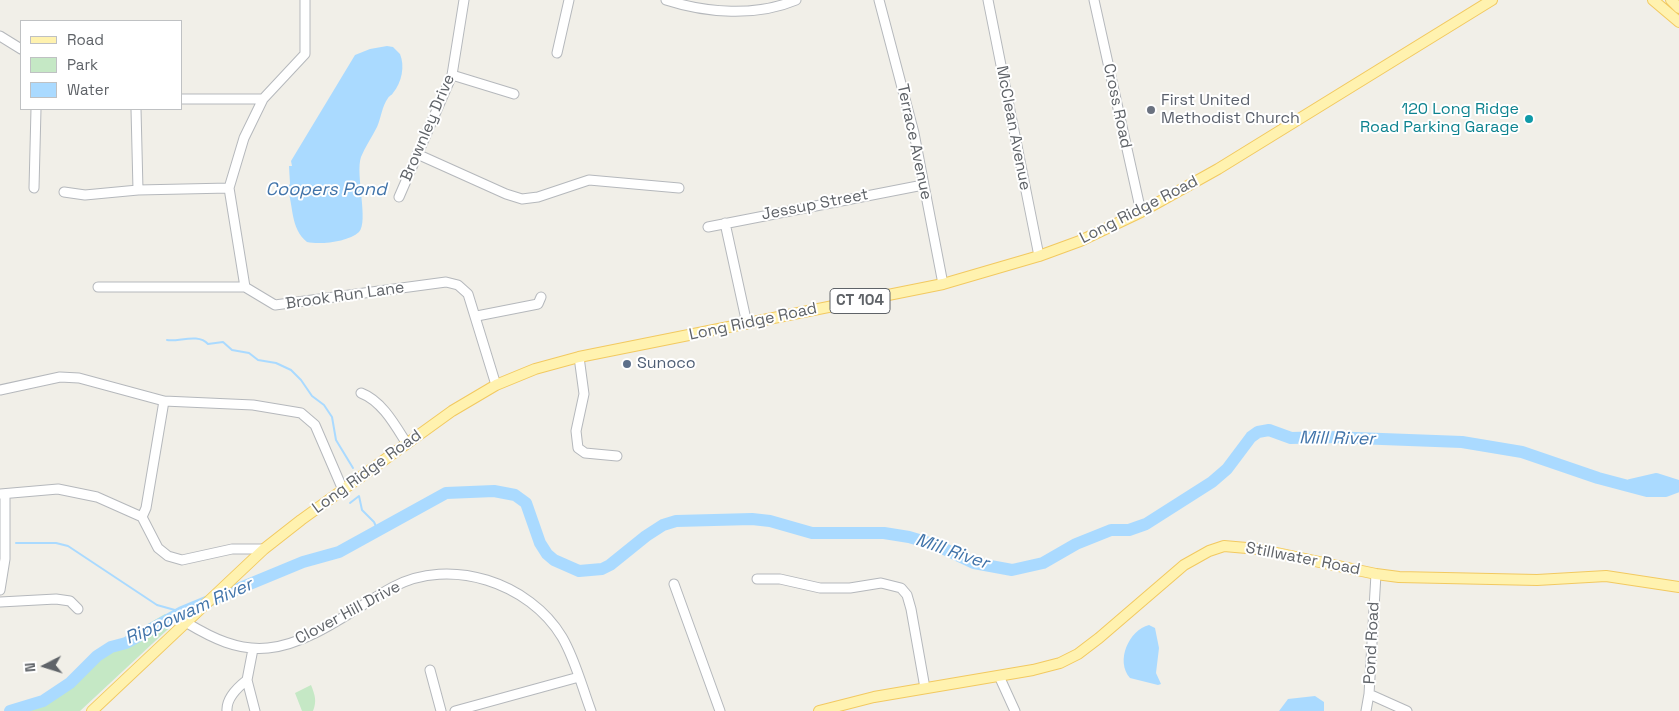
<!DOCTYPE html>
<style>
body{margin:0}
#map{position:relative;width:1679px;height:711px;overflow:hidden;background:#f1efe8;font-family:"Space Grotesk",sans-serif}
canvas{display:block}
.legend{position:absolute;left:20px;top:20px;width:162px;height:90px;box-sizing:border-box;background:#fff;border:1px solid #bfc1c3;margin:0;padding:6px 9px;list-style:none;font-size:15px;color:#5f6368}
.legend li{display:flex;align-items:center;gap:10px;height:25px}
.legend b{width:25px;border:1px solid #bfc1c3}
.north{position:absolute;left:20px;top:641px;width:50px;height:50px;-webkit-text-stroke:4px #fff;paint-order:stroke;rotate:265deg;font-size:14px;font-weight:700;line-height:20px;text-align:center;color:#5f6368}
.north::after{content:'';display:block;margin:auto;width:18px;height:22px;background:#5f6368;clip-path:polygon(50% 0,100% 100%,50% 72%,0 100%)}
</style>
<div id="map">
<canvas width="1679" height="711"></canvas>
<ul class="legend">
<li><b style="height:6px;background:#fff2af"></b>Road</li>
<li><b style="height:14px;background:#c5e8c5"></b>Park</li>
<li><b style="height:14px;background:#aadaff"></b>Water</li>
</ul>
<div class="north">N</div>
</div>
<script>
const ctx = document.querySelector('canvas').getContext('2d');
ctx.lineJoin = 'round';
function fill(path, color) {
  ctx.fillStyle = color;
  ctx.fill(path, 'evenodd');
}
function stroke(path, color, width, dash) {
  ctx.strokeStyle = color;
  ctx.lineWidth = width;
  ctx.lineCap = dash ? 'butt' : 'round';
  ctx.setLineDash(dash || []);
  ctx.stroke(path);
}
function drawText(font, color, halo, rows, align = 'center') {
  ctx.font = font + ' "Space Grotesk",sans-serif';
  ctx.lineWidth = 4;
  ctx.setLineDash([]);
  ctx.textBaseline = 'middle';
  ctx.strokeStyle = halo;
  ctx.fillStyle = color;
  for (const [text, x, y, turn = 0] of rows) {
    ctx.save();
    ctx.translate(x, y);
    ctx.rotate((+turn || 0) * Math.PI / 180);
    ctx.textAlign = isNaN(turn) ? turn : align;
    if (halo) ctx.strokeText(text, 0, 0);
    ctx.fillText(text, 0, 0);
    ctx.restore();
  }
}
const green = new Path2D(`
 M165 614 181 617 80 711H25L47 701 90 658Z
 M311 685C315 695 317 701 313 711H302L295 693Z`);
const water = new Path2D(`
 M387 46 393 47 400 54C405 66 402 82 393 93 391 96 390 95 388 98 382 106 381 118 377 127 372 137 365 147 361 157 355 174 369 222 359 232 348 242 320 245 307 242 290 228 294 207 287 187L290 184 289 166H292L291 161 355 55 370 49Z
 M1149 625 1155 628 1159 648 1156 673 1161 684 1158 685 1130 678C1115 661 1129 630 1149 625Z
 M1315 696 1324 702V711H1279L1288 699Z`);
const stream = new Path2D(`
 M167 340C179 342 198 333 208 344L223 342 232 350 249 353 258 360 276 363 291 370 301 380 312 396 324 405 332 417 336 440 353 468
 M350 503 359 496 362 510 374 522 378 531
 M16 543H56L68 546 157 605 182 612`);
const river = new Path2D(`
 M1630 485 1656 479 1678 486
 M10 711 43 701 70 683 97 656 111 647 126 643 182 612 303 562 339 552 446 493 494 491 515 495 526 503 540 543 547 554 554 560 579 571 602 569 610 565 646 536 663 525 676 521 752 519 770 521 812 533H884L909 537 936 545 974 563 1012 570 1043 563 1076 544 1111 530H1129L1146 524 1212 482 1227 469 1251 437 1258 432 1269 430 1291 438 1329 437 1462 442 1522 452 1598 478 1647 491H1665L1679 486`);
const minor = new Path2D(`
 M666 0C706 13 756 17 796 0
 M879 0 914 133 943 284
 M988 0 1039 256
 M1094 0 1141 212
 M0 36 21 49
 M557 53 569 0
 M452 75 514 94
 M181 99H263
 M136 109 138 190
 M417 154 506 194 522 199 538 197 589 180 679 188
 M34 188 36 109
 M64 192 85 195 138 190 229 188
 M399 197 452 75 464 0
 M725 223 747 324
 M708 227 923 185
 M98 287H245L275 305 446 282 458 285 468 294 496 385
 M245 287 229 188 244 138 263 99 305 54V0
 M477 316 538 304 541 297
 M579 357 584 394 576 431 578 448 585 453 617 456
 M0 390 60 377 79 378 164 401 253 405 301 413 315 425 343 490
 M361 393C382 401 395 425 407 444
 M0 494 58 489 97 497 142 517 158 548 168 556 182 560 232 549H264
 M142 517 146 508 164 401
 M757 579H780L820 588H850L881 583 901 588 907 595 911 609 925 688
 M674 584 720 711
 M0 590 5 559V494
 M0 602 56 599 70 601 78 609
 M187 623C212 638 238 651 268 648 311 644 356 607 393 587 450 556 530 583 562 637 575 659 582 687 591 711
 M253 649 247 680 255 711
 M430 670 441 711
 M999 676 1015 711
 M1369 694 1407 711
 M227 711C226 699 238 687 247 680
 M455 711 579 677
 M1366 711 1369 694 1376 574`);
const major = new Path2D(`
 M1653 0 1679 22
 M1671 0 1679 8
 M92 711 264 549 301 520 452 411 496 385 535 369 579 357 943 284 1039 256 1080 241 1141 212 1218 169 1492 0
 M819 711 874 697 1033 670 1060 663 1078 654 1099 638 1184 565 1209 551 1224 546 1258 549 1376 574 1399 577 1537 580 1606 576 1679 587`);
const markers = [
 [1151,110,5,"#6b7280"],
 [1529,119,5,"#0f9aa8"],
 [627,364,5,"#5c6f8a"]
];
const shields = [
 [860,301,60]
];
const shieldNames = [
 ["CT 104",860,301]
];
const worshipNames = [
 ["First United",1161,101],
 ["Methodist Church",1161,119]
];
const streetNames = [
 ["Cross Road",1117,106,78],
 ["Brownley Drive",428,128,-67],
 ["McClean Avenue",1013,128,79],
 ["Terrace Avenue",914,142,78],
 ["Jessup Street",815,205,-11],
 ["Long Ridge Road",1139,210,-27],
 ["Brook Run Lane",345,296,-8],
 ["Long Ridge Road",753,322,-12],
 ["Long Ridge Road",367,472,-36],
 ["Stillwater Road",1303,559,11],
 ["Clover Hill Drive",348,613,-28],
 ["Pond Road",1372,643,-87]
];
const cultureNames = [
 ["120 Long Ridge",1519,110],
 ["Road Parking Garage",1519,128]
];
const serviceNames = [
 ["Sunoco",637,364]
];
const waterNames = [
 ["Coopers Pond",326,190],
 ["Mill River",1337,439,1],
 ["Mill River",952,552,19],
 ["Rippowam River",189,612,-24]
];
fill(green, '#c5e8c5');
fill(water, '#aadaff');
stroke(stream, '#aadaff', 2);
stroke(river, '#aadaff', 12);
stroke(minor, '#b5b8bc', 11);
stroke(major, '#f2c960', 12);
stroke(minor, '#fff', 9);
stroke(major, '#fff2af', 10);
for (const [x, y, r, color] of markers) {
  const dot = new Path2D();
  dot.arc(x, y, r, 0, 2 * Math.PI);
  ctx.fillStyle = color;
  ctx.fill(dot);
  stroke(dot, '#fff', 2);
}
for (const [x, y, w] of shields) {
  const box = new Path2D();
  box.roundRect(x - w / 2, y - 12.5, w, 25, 4);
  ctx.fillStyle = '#fff';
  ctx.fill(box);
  stroke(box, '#5f6368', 1);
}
drawText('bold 15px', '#5f6368', null, shieldNames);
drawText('16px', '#5b616d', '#fff', worshipNames, 'left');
drawText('16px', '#5f6368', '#fff', streetNames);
drawText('16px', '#0d838f', '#fff', cultureNames, 'right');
drawText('16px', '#4e5e75', '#fff', serviceNames, 'left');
drawText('italic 18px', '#4174aa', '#fff', waterNames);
</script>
